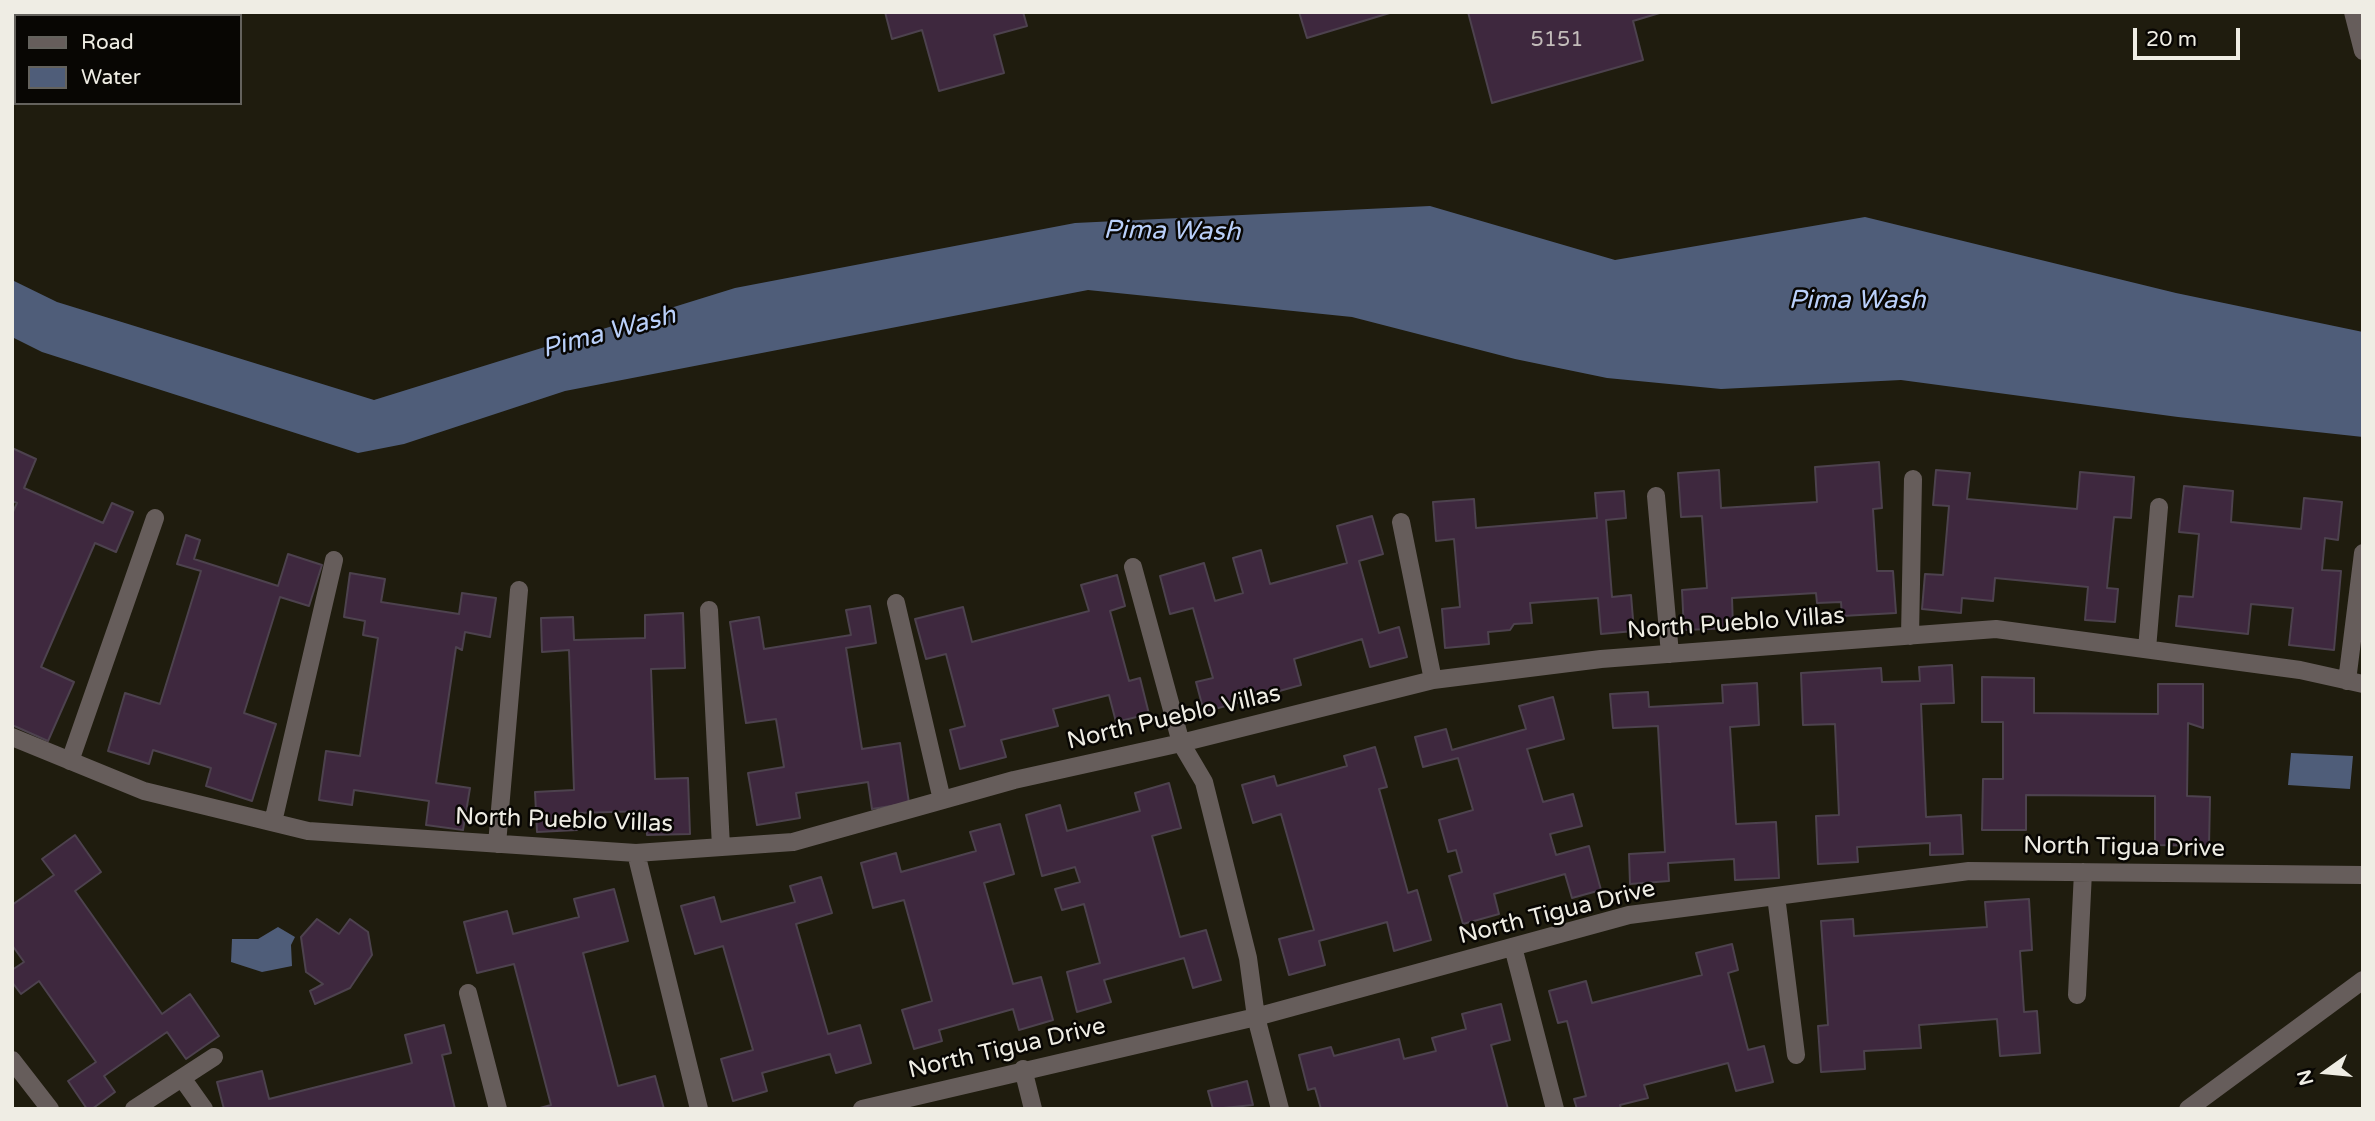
<!DOCTYPE html>
<style>
body{margin:0}
#map{position:relative;width:2375px;height:1121px;overflow:hidden;background:#1f1c0e;font-family:"Varela Round",sans-serif}
canvas{display:block}
.frame{position:absolute;inset:0;border:14px solid #efede4;pointer-events:none}
.legend{position:absolute;left:14px;top:14px;width:228px;height:91px;box-sizing:border-box;background:#080603;border:2px solid #64625d;margin:0;padding:9px 12px;list-style:none;font-size:21px;color:#efede4}
.legend li{display:flex;align-items:center;gap:14px;height:35px}
.legend b{width:35px;border:2px solid #64625d}
.north{position:absolute;left:2291px;top:1037px;width:70px;height:70px;-webkit-text-stroke:5px #080603;paint-order:stroke;rotate:255deg;font-size:19px;font-weight:700;line-height:28px;text-align:center;color:#efede4}
.north::after{content:'';display:block;margin:auto;width:24px;height:32px;background:#efede4;clip-path:polygon(50% 0,100% 100%,50% 72%,0 100%)}
.scale{position:absolute;left:2133px;top:28px;width:107px;height:32px;box-sizing:border-box;border:4px solid #efede4;border-top:0;padding-left:9px;font-size:21px;line-height:24px;white-space:nowrap;color:#efede4;-webkit-text-stroke:5px #080603;paint-order:stroke}
</style>
<div id="map">
<canvas width="2375" height="1121"></canvas>
<div class="frame"></div>
<ul class="legend">
<li><b style="height:9px;background:#665d5b"></b>Road</li>
<li><b style="height:19px;background:#4f5d79"></b>Water</li>
</ul>
<div class="north">N</div>
<div class="scale">20 m</div>
</div>
<script>
const ctx = document.querySelector('canvas').getContext('2d');
ctx.lineJoin = 'round';
function fill(path, color) {
  ctx.fillStyle = color;
  ctx.fill(path, 'evenodd');
}
function stroke(path, color, width, dash) {
  ctx.strokeStyle = color;
  ctx.lineWidth = width;
  ctx.lineCap = dash ? 'butt' : 'round';
  ctx.setLineDash(dash || []);
  ctx.stroke(path);
}
function drawText(font, color, halo, rows, align = 'center') {
  ctx.font = font + ' "Varela Round",sans-serif';
  ctx.lineWidth = 5;
  ctx.setLineDash([]);
  ctx.textBaseline = 'middle';
  ctx.strokeStyle = halo;
  ctx.fillStyle = color;
  for (const [text, x, y, turn = 0] of rows) {
    ctx.save();
    ctx.translate(x, y);
    ctx.rotate((+turn || 0) * Math.PI / 180);
    ctx.textAlign = isNaN(turn) ? turn : align;
    if (halo) ctx.strokeText(text, 0, 0);
    ctx.fillText(text, 0, 0);
    ctx.restore();
  }
}
const water = new Path2D(`
 M1430 206 1615 260 1865 217 2176 293 2363 332V437L2178 417 1901 380 1721 389 1607 378 1515 359 1352 317 1088 290 565 391 404 444 358 453 42 352 12 337V280L57 302 374 400 735 288 1075 223Z
 M2291 753 2353 756 2350 789 2288 785Z
 M278 927 295 937 291 945 292 966 262 972 231 962 232 939H258Z`);
const building = new Path2D(`
 M885 12H1023L1027 26 994 35 1004 73 939 91 922 30 892 39Z
 M1299 12H1393L1307 38Z
 M1468 12H1663L1633 21 1643 60 1492 103Z
 M12 448 36 459 24 488 103 523 112 503 133 512 116 552 95 543 41 667 74 682 48 741 12 725V514L17 503 12 501Z
 M1879 462 1882 508 1873 509 1877 571H1893L1896 613 1842 616 1841 602 1817 603 1816 593 1732 598 1733 628 1684 630 1682 590 1707 588 1702 516 1681 517 1678 473 1719 470 1721 508 1817 502 1815 467Z
 M1936 470 1970 473 1967 499 2077 509 2080 472 2134 477 2131 518 2114 517 2107 588 2118 589 2115 622 2085 620 2088 587 1995 578 1993 601 1962 598 1961 613 1922 609 1925 574 1943 575 1949 506 1933 505Z
 M2184 486 2233 491 2231 522 2301 529 2304 498 2342 502 2338 540 2325 538 2322 570 2341 571 2334 650 2289 645 2293 608 2251 604 2248 634 2176 626 2179 596 2193 597 2199 534 2179 532Z
 M1624 491 1626 518 1606 520 1612 597 1631 595 1634 631 1601 634 1598 598 1530 603 1532 623 1514 624 1510 630 1488 632 1489 644 1445 648 1442 609 1460 607 1454 539 1436 541 1433 502 1474 499 1476 528 1597 518 1595 493Z
 M1372 516 1383 554 1359 561 1379 633 1399 627 1407 657 1370 667 1362 639 1294 659 1301 685 1204 712 1196 682 1213 678 1193 608 1170 614 1160 576 1204 563 1215 601 1243 593 1233 558 1261 550 1270 584 1347 563 1337 526Z
 M186 535 200 540 194 559 278 586 288 554 322 565 309 606 280 597 244 713 276 724 252 801 206 786 211 768 153 750 149 764 108 751 125 693 160 704 201 571 177 564Z
 M350 573 385 579 381 602 459 614 462 593 496 598 490 637 465 632 462 650 456 647 436 783 470 788 463 830 426 825 429 801 354 790 352 805 319 800 326 751 360 756 378 638 363 635 365 621 344 617Z
 M1117 575 1125 606 1110 611 1129 681 1140 678 1149 714 1116 722 1109 695 1053 709 1058 726 1001 740 1006 757 960 769 950 730 965 726 946 654 926 659 915 619 963 607 972 642 1089 611 1081 585Z
 M870 606 876 643 846 648 862 749 900 743 909 803 872 809 868 782 796 793 800 818 757 825 748 773 784 767 776 719 746 723 730 622 759 617 764 649 851 635 846 610Z
 M683 613 685 668 651 669 655 779 688 778 690 834 647 835 646 811 576 813 577 830 537 832 535 792 574 790 569 650 542 652 541 618 573 617 574 640 645 638V615Z
 M1952 665 1954 703 1921 704 1926 817 1961 815 1963 854 1930 855V843L1857 847 1858 862 1818 864 1816 816 1839 815 1835 724 1803 725 1801 673 1881 668 1882 682 1920 681 1919 667Z
 M1982 677 2034 678V713L2158 714V684H2203V728L2188 723 2187 796 2210 797 2209 846 2155 845V796L2026 795V830H1982L1983 779H2003V722H1982Z
 M1757 683 1759 725 1730 727 1736 824 1776 822 1779 878 1735 880 1734 859 1668 863 1669 881 1630 884 1629 854 1665 852 1658 726 1613 728 1610 694 1648 692 1649 707 1723 703 1722 685Z
 M1553 697 1564 739 1527 749 1543 802 1573 794 1582 826 1550 834 1556 855 1589 846 1601 890 1572 898 1565 874 1494 894 1499 914 1463 924 1449 876 1462 872 1456 850 1448 852 1439 820 1473 810 1458 758 1423 767 1415 737 1446 729 1452 750 1526 729 1519 706Z
 M1375 747 1387 787 1379 789 1408 893 1417 890 1431 940 1394 951 1387 922 1319 941 1325 965 1289 975 1279 939 1314 930 1281 814 1253 823 1242 785 1274 776 1277 786 1347 766 1344 756Z
 M1169 783 1181 828 1152 836 1180 937 1206 930 1221 980 1193 988 1184 958 1104 980 1111 1002 1077 1012 1067 972 1100 963 1084 904 1062 910 1055 889 1080 882 1075 867 1042 876 1026 815 1060 805 1067 831 1140 811 1135 793Z
 M1000 824 1014 874 984 883 1013 984 1041 977 1053 1020 1019 1030 1013 1009 939 1030 942 1041 914 1049 902 1010 932 1001 904 900 873 908 861 863 896 853 901 872 976 851 970 832Z
 M75 835 101 872 75 891 162 1014 190 994 219 1036 186 1059 167 1032 104 1076 115 1092 92 1109H87L68 1081 96 1062 39 981 21 994 12 982V970L24 962 12 945V905L54 875 42 859Z
 M821 877 832 913 796 924 828 1034 860 1025 871 1063 836 1073 830 1054 762 1073 767 1091 733 1101 721 1059 753 1050 723 946 695 954 681 906 714 897 721 922 795 902 790 886Z
 M614 889 628 941 583 953 618 1086 655 1076 664 1109H536L551 1105 514 964 477 973 464 922 507 911 513 934 579 917 574 899Z
 M2029 899 2032 950 2020 951 2024 1012 2037 1011 2040 1053 2000 1056 1997 1019 1919 1025 1921 1048 1864 1051 1865 1069 1821 1072 1818 1026 1828 1025 1821 921 1853 919 1854 936 1987 927 1985 902Z
 M317 919 339 934 350 919 368 932 372 955 350 988 315 1004 310 991 323 984 306 972 301 937Z
 M1732 944 1738 970 1728 973 1748 1050 1764 1046 1773 1082 1736 1091 1728 1063 1644 1085 1648 1098 1620 1105 1621 1109H1577L1574 1099 1586 1096 1567 1021 1558 1023 1549 991 1586 981 1592 1003 1702 975 1696 953Z
 M1501 1004 1510 1040 1491 1045 1508 1109H1321L1315 1088 1308 1090 1299 1055 1331 1047 1334 1056 1399 1039 1404 1059 1436 1051 1432 1038 1466 1029 1462 1014Z
 M444 1025 451 1053 442 1055 455 1109H224L217 1082 262 1071 269 1099 412 1063 405 1035Z
 M1247 1081 1253 1105 1213 1109 1208 1091Z`);
const minor = new Path2D(`
 M157 12 159 16
 M2353 12 2363 51
 M1656 496 1670 654
 M1401 522 1433 680
 M1133 567 1181 743 1204 782 1248 958 1256 1017 1280 1109
 M896 603 942 800
 M709 610 721 847
 M1910 636 1913 479
 M2147 649 2159 507
 M2347 681 2363 553
 M12 737 144 791 308 831 636 853 793 842 1014 780 1181 743 1433 680 1601 659 1996 629 2300 670 2363 684
 M70 761 155 518
 M273 822 334 560
 M497 844 519 590
 M636 853 699 1109
 M1776 896 1796 1055
 M1513 947 1555 1109
 M468 993 498 1109
 M2077 995 2083 872
 M12 1060 50 1109
 M1023 1069 1033 1109
 M182 1078 204 1109
 M134 1109 214 1057
 M862 1109 1256 1017 1629 915 1969 871 2363 875
 M2188 1109 2363 980`);
const highway = new Path2D(`
 M212 16 224 12
 M12 76 16 75`);
const numberNames = [
 ["5151",1557,40]
];
const streetNames = [
 ["North Pueblo Villas",1736,624,-4],
 ["North Pueblo Villas",1174,718,-13],
 ["North Pueblo Villas",564,821,2],
 ["North Tigua Drive",2124,848,1],
 ["North Tigua Drive",1557,913,-14],
 ["North Tigua Drive",1007,1049,-13]
];
const waterNames = [
 ["Pima Wash",1172,232,1],
 ["Pima Wash",1857,301],
 ["Pima Wash",609,333,-15]
];
fill(water, '#4f5d79');
fill(building, '#3e283e');
stroke(building, '#4d424e', 2);
stroke(minor, '#665d5b', 18);
stroke(highway, '#d0bbb5', 21);
drawText('21px', '#c3bcba', null, numberNames);
drawText('24px', '#efede4', '#080603', streetNames);
drawText('italic 26px', '#bad0fa', '#080603', waterNames);
</script>
